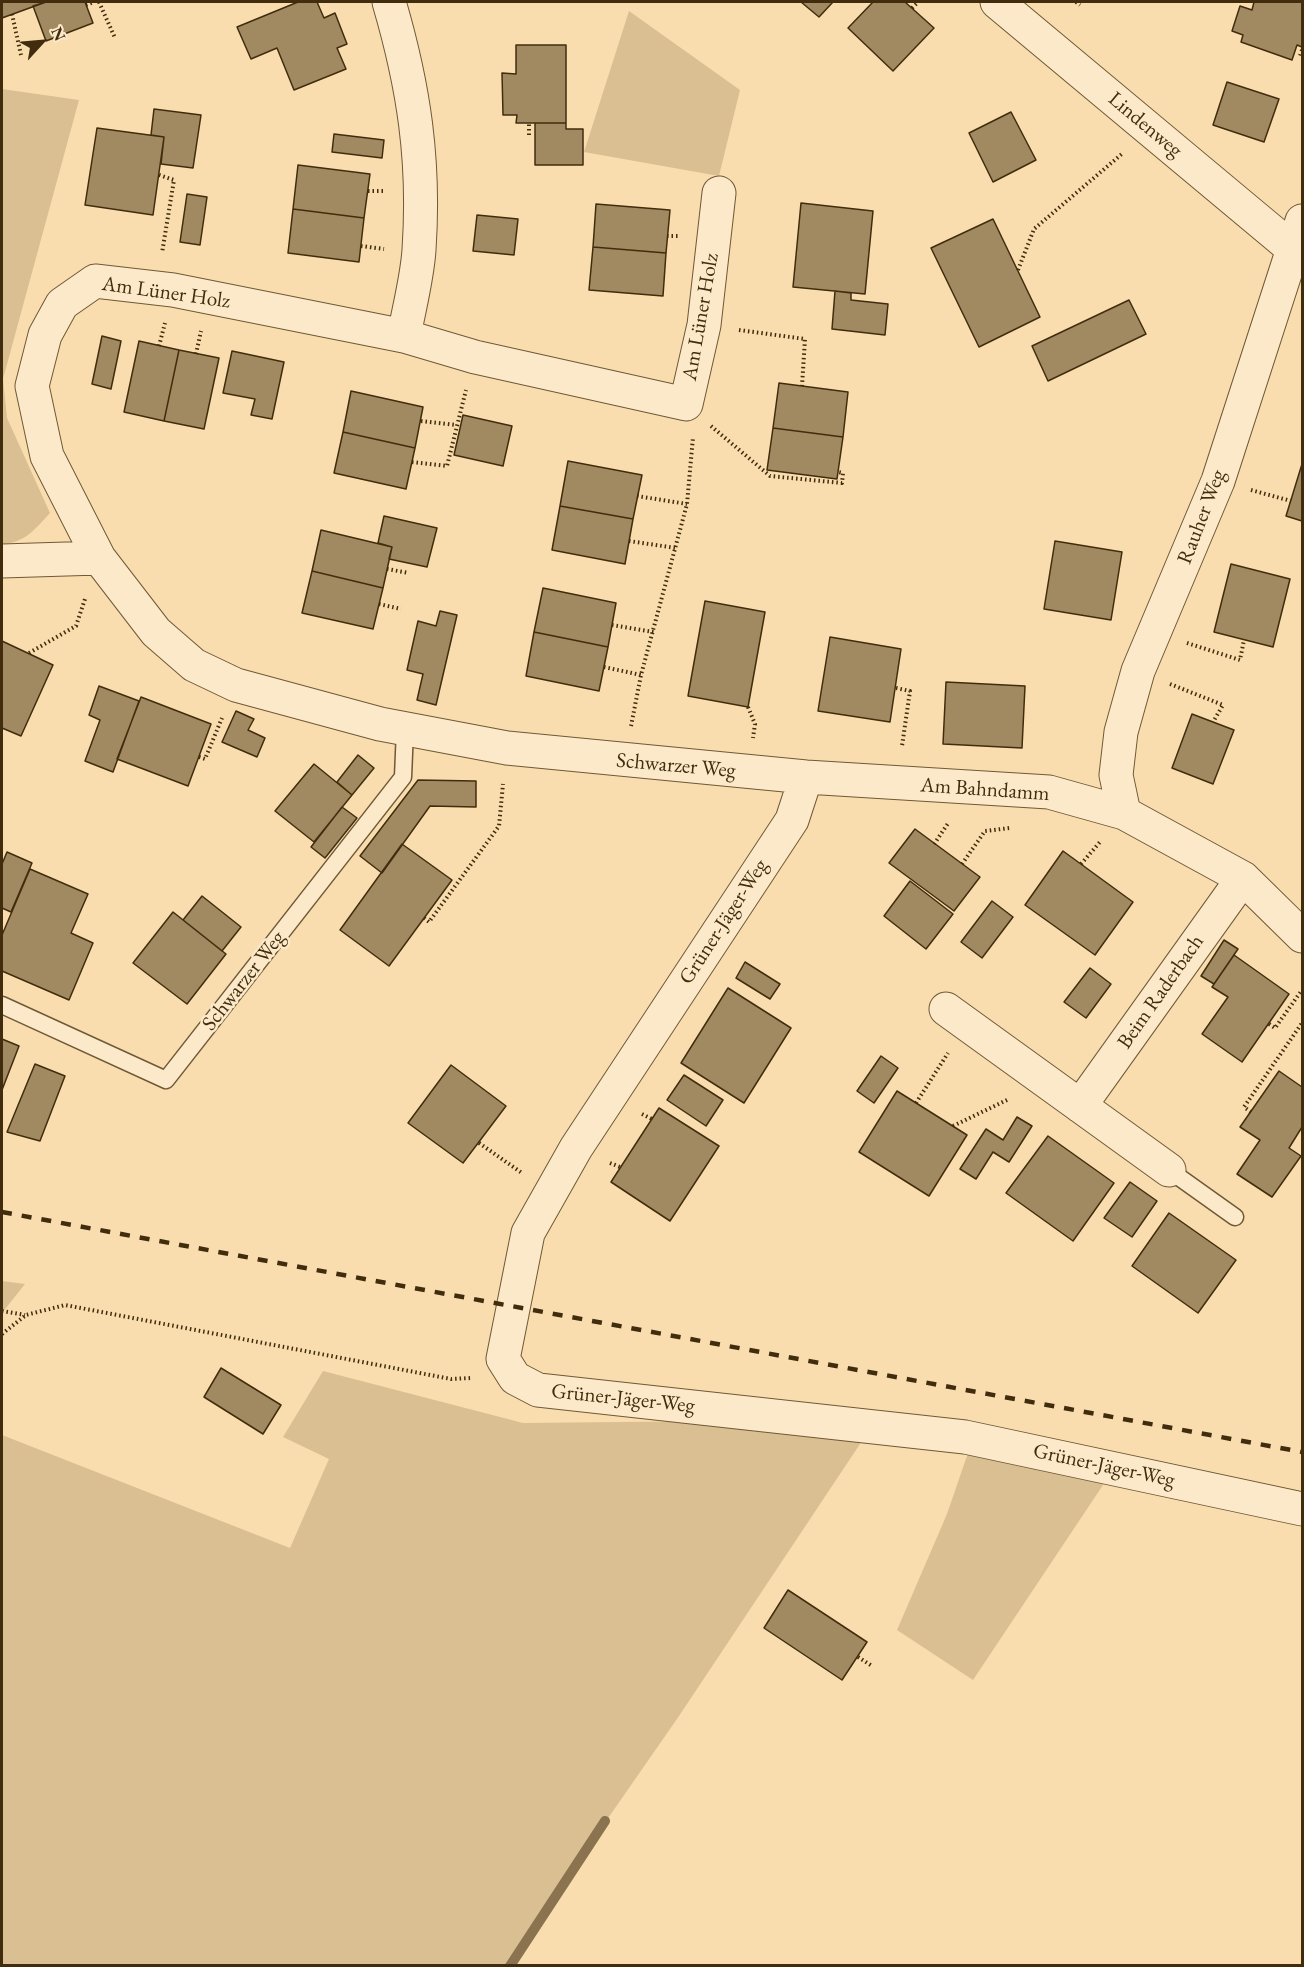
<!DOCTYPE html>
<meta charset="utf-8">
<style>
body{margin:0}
#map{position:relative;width:1304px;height:1967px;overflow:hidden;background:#f9ddae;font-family:"EB Garamond",serif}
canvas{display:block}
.frame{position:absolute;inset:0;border:3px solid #412d0e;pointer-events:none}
.north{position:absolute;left:12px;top:12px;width:60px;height:60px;-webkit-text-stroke:4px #fbe9ca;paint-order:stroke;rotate:64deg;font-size:16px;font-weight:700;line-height:24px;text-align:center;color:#412d0e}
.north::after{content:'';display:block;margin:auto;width:21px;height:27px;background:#412d0e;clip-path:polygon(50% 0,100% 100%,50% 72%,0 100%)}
</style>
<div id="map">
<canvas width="1304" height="1967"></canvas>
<div class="frame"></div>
<div class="north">N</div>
</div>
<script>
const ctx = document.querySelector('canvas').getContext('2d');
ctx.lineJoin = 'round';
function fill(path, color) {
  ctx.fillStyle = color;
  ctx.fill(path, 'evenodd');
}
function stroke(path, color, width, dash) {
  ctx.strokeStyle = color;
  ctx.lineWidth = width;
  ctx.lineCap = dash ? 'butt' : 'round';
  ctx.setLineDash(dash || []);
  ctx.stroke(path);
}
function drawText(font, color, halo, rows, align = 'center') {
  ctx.font = font + ' "EB Garamond",serif';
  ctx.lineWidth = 5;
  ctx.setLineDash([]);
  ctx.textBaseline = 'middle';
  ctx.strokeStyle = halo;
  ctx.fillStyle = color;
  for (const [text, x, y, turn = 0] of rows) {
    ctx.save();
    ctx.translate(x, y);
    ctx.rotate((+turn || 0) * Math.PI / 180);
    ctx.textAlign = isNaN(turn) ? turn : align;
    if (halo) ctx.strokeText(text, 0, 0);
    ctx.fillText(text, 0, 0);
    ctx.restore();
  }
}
const green = new Path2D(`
 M629 11 740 90 719 176 584 152Z
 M2 89 79 100 3 379 7 418 50 513C35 529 25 543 2 544Z
 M2 1281 25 1284 2 1313Z
 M323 1371 523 1423 720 1421 864 1438 679 1716 506 1965 2 1966V1435L290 1548 329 1459 283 1437Z
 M969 1450 1109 1476 973 1680 897 1630 947 1514Z`);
const stream = new Path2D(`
 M510 1966 605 1821`);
const building = new Path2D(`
 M2 2H46L2 18Z
 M46 2H85L93 23 46 41 33 6Z
 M298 2H317L324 18 335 13 347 44 337 48 346 69 294 90 277 48 251 59 237 27Z
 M801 2H833L819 17Z
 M873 2H905L934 28 893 71 848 28Z
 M1254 2H1302V47L1297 45 1292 60 1241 42 1243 35 1232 31 1240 6 1252 10Z
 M516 45H566V123H516L517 115H503L502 73 516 74Z
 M1227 82 1279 99 1264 142 1213 125Z
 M154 109 201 115 193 168 161 164 164 137 151 135Z
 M1011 112 1036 160 993 182 969 133Z
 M535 123H566V129H583V165H535Z
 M97 128 164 137 153 215 85 205Z
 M334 134 384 140 382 158 332 152Z
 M298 165 370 174 364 218 293 209Z
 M187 194 207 197 200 245 180 242Z
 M801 203 873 211 865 294 793 287Z
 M596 204 670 210 666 253 593 247Z
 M293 209 364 218 359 262 288 253Z
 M477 215 518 219 514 255 473 251Z
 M993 219 1040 317 979 347 931 248Z
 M593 247 666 253 663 296 589 290Z
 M835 291 851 293V300L888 304 885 335 832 329Z
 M1129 300 1146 334 1048 381 1032 346Z
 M102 336 121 341 111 389 92 384Z
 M139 341 179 350 164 421 124 412Z
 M179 350 219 358 204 429 164 421Z
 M232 351 284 362 272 419 251 415 255 399 223 393Z
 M779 383 848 392 843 437 773 428Z
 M351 391 423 407 415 448 343 432Z
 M463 415 512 426 503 466 454 455Z
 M773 428 843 437 837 479 767 470Z
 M343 432 415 448 406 489 334 473Z
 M568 461 642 475 633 519 560 506Z
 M1302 464V521L1286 516Z
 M560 506 633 519 625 564 552 550Z
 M384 516 437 528 427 567 389 559 392 547 378 543Z
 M321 530 392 547 383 588 312 571Z
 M1055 541 1122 552 1111 620 1044 609Z
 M1231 564 1290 579 1273 647 1214 632Z
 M312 571 383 588 373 629 302 613Z
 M543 588 616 603 608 647 534 632Z
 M705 601 765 612 748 707 688 696Z
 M440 611 457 615 436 705 417 700 423 674 407 670 418 621 436 626Z
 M534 632 608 647 599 691 526 676Z
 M830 637 901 649 890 722 818 711Z
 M2 641 53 665 21 736 2 728Z
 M946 682 1025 686 1022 748 943 744Z
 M99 686 139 701 113 772 85 761 100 720 89 715Z
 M141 697 211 724 188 786 117 759Z
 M236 711 254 719 248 730 265 738 257 757 222 742Z
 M1192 714 1234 730 1213 784 1172 768Z
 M358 755 374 768 352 795 337 782Z
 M314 764 352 795 314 842 275 811Z
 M418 780 476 781V807L430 806 382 873 360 856Z
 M342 807 357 818 325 858 311 847Z
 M915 829 980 877 954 911 889 863Z
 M402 844 452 880 389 966 340 930Z
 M1063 851 1133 902 1095 955 1025 905Z
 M7 852 32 863 11 912 2 908V864Z
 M30 869 88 894 71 933 93 943 69 1000 2 971V935Z
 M910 881 953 914 926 949 884 916Z
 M202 896 241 927 222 951 183 920Z
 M992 901 1013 917 982 958 961 942Z
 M173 912 226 954 187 1004 133 963Z
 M1224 940 1238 949 1214 984 1201 976Z
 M1234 955 1289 994 1242 1062 1202 1034 1228 997 1212 987Z
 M745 962 780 984 770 999 736 978Z
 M1090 968 1111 984 1086 1018 1064 1002Z
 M728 988 791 1028 744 1103 681 1063Z
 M2 1039 19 1046 2 1090Z
 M881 1056 898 1068 874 1103 857 1091Z
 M35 1064 65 1076 40 1141 7 1132Z
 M451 1065 506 1106 463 1163 408 1123Z
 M1279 1071 1302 1087V1127L1289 1148 1301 1156 1272 1197 1237 1174 1260 1140 1240 1127Z
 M684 1075 723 1100 706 1126 667 1100Z
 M897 1091 967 1135 929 1196 859 1152Z
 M659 1108 719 1146 670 1221 611 1182Z
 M1017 1117 1032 1126 1009 1162 993 1152 976 1179 960 1169 986 1129 1003 1140Z
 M1048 1136 1114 1183 1073 1241 1006 1193Z
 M1130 1182 1157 1201 1132 1237 1104 1218Z
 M1169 1213 1236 1260 1198 1313 1132 1266Z
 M221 1368 281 1405 263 1434 204 1397Z
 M788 1590 867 1642 842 1680 764 1628Z`);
const path = new Path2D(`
 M99 2 115 38
 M1076 2 1080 5
 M86 5 94 2
 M912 8 918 2
 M12 14 21 55
 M1302 50 1300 56H1302
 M529 135V123
 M159 175 174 180 162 253
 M368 191H385
 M667 236H679
 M361 246 384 249
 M1018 270 1034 229 1123 153
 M739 330 805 339 802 386
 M159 346 165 323
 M196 354 201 331
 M421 421 456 425
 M711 426 770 476 842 483 843 473 838 472
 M412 462 447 466 466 390
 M1251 490 1291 501
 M637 496 687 504
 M629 541 676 548
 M387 569 409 573
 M379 604 401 609
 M612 625 654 632
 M1187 643 1240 660 1244 640
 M29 653 76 626 85 599
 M604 667 641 675
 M1170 684 1223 705 1213 722
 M896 688 910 691 902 746
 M748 707 755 724 753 738
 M631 726 641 675 687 504 693 437
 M199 757 205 759 222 718
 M934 844 949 822
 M962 864 985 831 1010 828
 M1081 864 1100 842
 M424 918 429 922 499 826 503 784
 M1269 1024 1275 1028 1302 990
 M916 1103 948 1053
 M1251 1112 1244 1107 1302 1023
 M642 1114 652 1119
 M953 1126 1009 1099
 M479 1143 522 1173
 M610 1163 620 1167
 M2 1311 25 1315
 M2 1334 26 1315 65 1305 451 1379 472 1378
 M858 1657 872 1666`);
const service = new Path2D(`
 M2 1005 166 1080 403 777 405 729
 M1169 1170 1235 1217`);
const minor = new Path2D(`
 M389 2C414 87 425 161 419 250 417 279 409 308 404 336
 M997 2 1293 249 1302 253
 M719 193 704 325 686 404 475 357 404 336 173 290 95 281 62 304 45 335 32 386 47 456 99 558 156 632 194 665 236 685 380 724 507 748 806 777 1049 792 1124 813 1243 878 1302 936
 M2 561 99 558
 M806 777 792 820 576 1148 528 1233 503 1359 515 1378 538 1390 965 1437 1302 1509
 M1124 813 1116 775 1121 732 1138 671 1218 481 1302 221
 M946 1009 1169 1170
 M1080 1106 1243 878`);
const rail = new Path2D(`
 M2 1212 1302 1452`);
const streetNames = [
 ["Lindenweg",1145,125,40],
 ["Am Lüner Holz",166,293,8],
 ["Am Lüner Holz",701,317,-80],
 ["Rauher Weg",1202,517,-69],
 ["Schwarzer Weg",676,766,5],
 ["Am Bahndamm",985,790,4],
 ["Grüner-Jäger-Weg",724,922,-57],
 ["Schwarzer Weg",244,981,-52],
 ["Beim Raderbach",1161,992,-55],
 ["Grüner-Jäger-Weg",623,1399,6],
 ["Grüner-Jäger-Weg",1104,1466,12]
];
fill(green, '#dabf93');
stroke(stream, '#8a734e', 10);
fill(building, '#a18961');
stroke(building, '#412d0e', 1.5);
stroke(service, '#6f5936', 19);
stroke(minor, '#6f5936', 35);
stroke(path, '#412d0e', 4, [1.5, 3]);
stroke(service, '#fbe9ca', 16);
stroke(minor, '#fbe9ca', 33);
stroke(rail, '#412d0e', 4.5, [10, 10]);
drawText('21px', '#412d0e', '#fbe9ca', streetNames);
</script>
